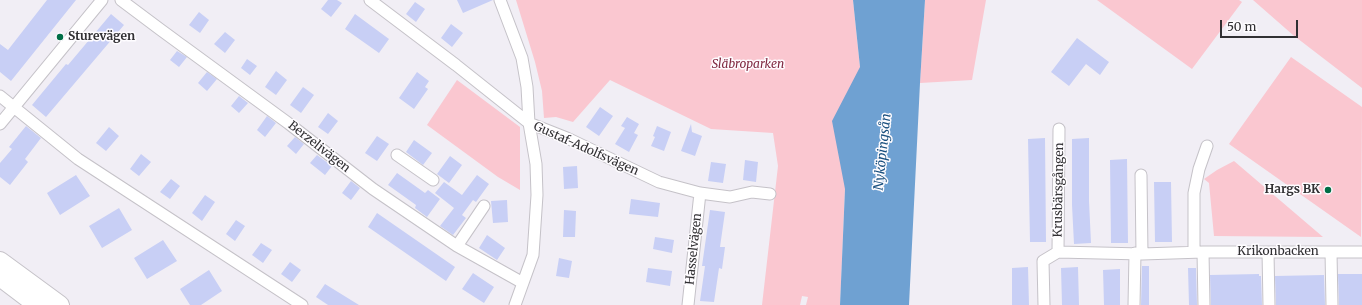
<!DOCTYPE html>
<meta charset="utf-8">
<style>
body{margin:0}
#map{position:relative;width:1362px;height:305px;overflow:hidden;background:#f1eef5;font-family:Merriweather,serif}
canvas{display:block}
.scale{position:absolute;left:1220px;top:20px;width:78px;height:18px;box-sizing:border-box;border:2px solid #313033;border-top:0;padding-left:5px;font-size:12px;line-height:14px;white-space:nowrap;color:#313033;-webkit-text-stroke:3px #fefcff;paint-order:stroke}
</style>
<div id="map">
<canvas width="1362" height="305"></canvas>
<div class="scale">50 m</div>
</div>
<script>
const ctx = document.querySelector('canvas').getContext('2d');
ctx.lineJoin = 'round';
function fill(path, color) {
  ctx.fillStyle = color;
  ctx.fill(path, 'evenodd');
}
function stroke(path, color, width, dash) {
  ctx.strokeStyle = color;
  ctx.lineWidth = width;
  ctx.lineCap = dash ? 'butt' : 'round';
  ctx.setLineDash(dash || []);
  ctx.stroke(path);
}
function drawText(font, color, halo, rows, align = 'center') {
  ctx.font = font + ' Merriweather,serif';
  ctx.lineWidth = 3;
  ctx.setLineDash([]);
  ctx.textBaseline = 'middle';
  ctx.strokeStyle = halo;
  ctx.fillStyle = color;
  for (const [text, x, y, turn = 0] of rows) {
    ctx.save();
    ctx.translate(x, y);
    ctx.rotate((+turn || 0) * Math.PI / 180);
    ctx.textAlign = isNaN(turn) ? turn : align;
    if (halo) ctx.strokeText(text, 0, 0);
    ctx.fillText(text, 0, 0);
    ctx.restore();
  }
}
const green = new Path2D(`
 M516 0H853L860 67 845 189 840 305H806L808 297 802 296 800 305H762L778 166 773 133 711 129 610 80 573 122 556 117 544 118 542 91 535 62Z
 M925 0H986L972 80 920 83Z
 M1097 0H1239L1242 2 1192 69Z
 M1253 0H1362V88L1293 35Z
 M1291 57 1362 107 1361 237 1229 144Z
 M457 80 520 127V190L498 177 427 125Z
 M1234 161 1323 237 1214 236 1209 183 1204 179 1217 170Z`);
const water = new Path2D(`
 M853 0H925L920 83 909 305H840L845 189 832 121 860 67Z`);
const building = new Path2D(`
 M47 0H76L11 81 0 72V44L8 50Z
 M328 0H337L342 3 331 17 321 9Z
 M457 0H493L463 13Z
 M415 2 425 9 416 22 406 14Z
 M199 12 209 20 200 33 189 25Z
 M111 14 124 25 46 117 32 105 66 64 68 65Z
 M355 14 389 39 379 53 345 29Z
 M451 24 463 33 452 47 441 38Z
 M225 32 235 40 225 53 214 44Z
 M1077 38 1109 62 1100 75 1086 64 1069 86 1051 72Z
 M177 51 187 57 179 67 170 60Z
 M247 59 257 66 250 75 241 68Z
 M276 71 287 80 276 95 265 87Z
 M207 72 217 79 207 91 198 83Z
 M417 72 429 81 425 87 428 89 414 109 399 98Z
 M303 87 314 95 301 113 290 105Z
 M239 96 248 103 239 113 231 106Z
 M600 107 613 116 599 136 586 127Z
 M328 113 338 121 328 134 318 127Z
 M267 116 276 123 265 137 257 130Z
 M627 117 639 124 634 133 638 135 629 152 615 144 625 128 621 126Z
 M691 124 692 132 702 136 695 156 681 151Z
 M26 126 41 138 25 159 28 162 10 185 0 177V163L12 149 9 147Z
 M657 126 671 132 664 151 651 146 655 137 653 136Z
 M109 127 119 136 106 151 96 143Z
 M377 136 389 144 377 161 365 153Z
 M295 137 304 144 296 154 287 146Z
 M1045 138 1046 242H1030L1028 139Z
 M1089 138V201L1091 243 1074 244 1072 205V139Z
 M414 140 432 153 423 165 406 152Z
 M141 154 151 162 139 176 130 169Z
 M317 155 332 166 325 175 310 163Z
 M450 156 462 165 449 183 437 174Z
 M1127 159 1128 243H1111L1110 160Z
 M745 160 758 162 756 182 743 180Z
 M711 162 726 164 723 183 708 181Z
 M577 166 578 188 564 189 563 167Z
 M397 173 425 193 428 190 440 199 427 217 415 208 416 205 388 185Z
 M76 175 90 196 60 215 47 193Z
 M477 175 489 184 476 202 473 200 462 215 466 218 453 235 440 226 454 208 435 193 444 182 462 195Z
 M171 179 180 186 170 199 160 192Z
 M351 181 360 188 351 200 342 193Z
 M1154 182H1171L1172 242H1155Z
 M205 195 215 202 202 221 192 213Z
 M631 199 660 203 658 217 629 214Z
 M507 200 508 222 493 223 491 201Z
 M119 208 132 230 102 248 89 226Z
 M564 210 576 211 575 237H563Z
 M710 210 725 212 720 247H725L722 269 719 268 714 302 700 301 705 266H702Z
 M377 213 455 267 446 281 368 227Z
 M236 220 245 226 235 241 226 234Z
 M487 235 505 248 497 260 479 248Z
 M655 237 674 240 672 253 653 249Z
 M163 240 177 261 147 279 134 258Z
 M261 243 272 250 263 263 252 255Z
 M559 258 572 261 569 278 556 276Z
 M290 262 301 270 292 282 281 274Z
 M1142 266H1149V305H1141Z
 M1028 267 1029 305H1012V268Z
 M1078 267 1079 305H1062L1061 268Z
 M648 268 672 271 670 286 646 282Z
 M1188 268H1196L1197 305H1189Z
 M1120 269V305H1104L1103 270Z
 M209 270 222 291 201 305H190L180 289Z
 M473 273 494 287 484 303 462 289Z
 M1259 274V276H1261L1262 305H1211L1210 275Z
 M1338 274H1362V305H1339Z
 M1324 275 1325 305H1276L1275 276Z
 M325 284 359 305H328L316 297Z`);
const street = new Path2D(`
 M121 0 161 30 288 123 373 189 457 246 523 283
 M370 0 456 65 529 123 567 138 659 182 700 193 730 197 752 192 770 194
 M500 0 522 58 527 87 529 123 536 164 537 195 533 255 515 305
 M0 96 78 159 302 305
 M0 124 102 0
 M397 155 433 180
 M1141 175 1142 254
 M457 246 484 206
 M1058 252 1059 129
 M1194 252V193L1199 169 1207 146
 M1203 252 1204 305
 M1268 252 1269 305
 M1331 252 1332 305
 M688 305 700 193
 M1044 305 1043 261 1058 252 1142 254 1203 252H1362
 M1134 305 1135 253`);
const primary = new Path2D(`
 M0 261 60 305
 M0 277 37 305`);
const markers = [
 [60,37,4,"#006e46"],
 [1328,190,4,"#006e46"]
];
const poiNames = [
 ["Sturevägen",68,37],
 ["Hargs BK",1320,190,"right"]
];
const parkNames = [
 ["Släbroparken",748,65]
];
const streetNames = [
 ["Berzelivägen",319,147,38],
 ["Gustaf-Adolfsvägen",586,149,24],
 ["Krusbärsgången",1059,190,-89],
 ["Hasselvägen",694,249,-84],
 ["Krikonbacken",1278,252]
];
const waterNames = [
 ["Nyköpingsån",883,152,-84]
];
fill(green, '#fac7d0');
fill(water, '#6fa1d2');
fill(building, '#c8cff5');
stroke(street, '#c5c2c8', 13);
stroke(primary, '#c5c2c8', 20);
stroke(street, '#fff', 11);
stroke(primary, '#fff', 18);
for (const [x, y, r, color] of markers) {
  const dot = new Path2D();
  dot.arc(x, y, r, 0, 2 * Math.PI);
  ctx.fillStyle = color;
  ctx.fill(dot);
  stroke(dot, '#fefcff', 1.5);
}
drawText('bold 12px', '#313033', '#fefcff', poiNames, 'left');
drawText('italic 12px', '#812a42', '#fefcff', parkNames);
drawText('12px', '#313033', '#fefcff', streetNames);
drawText('italic 13px', '#1a507f', '#fefcff', waterNames);
</script>
